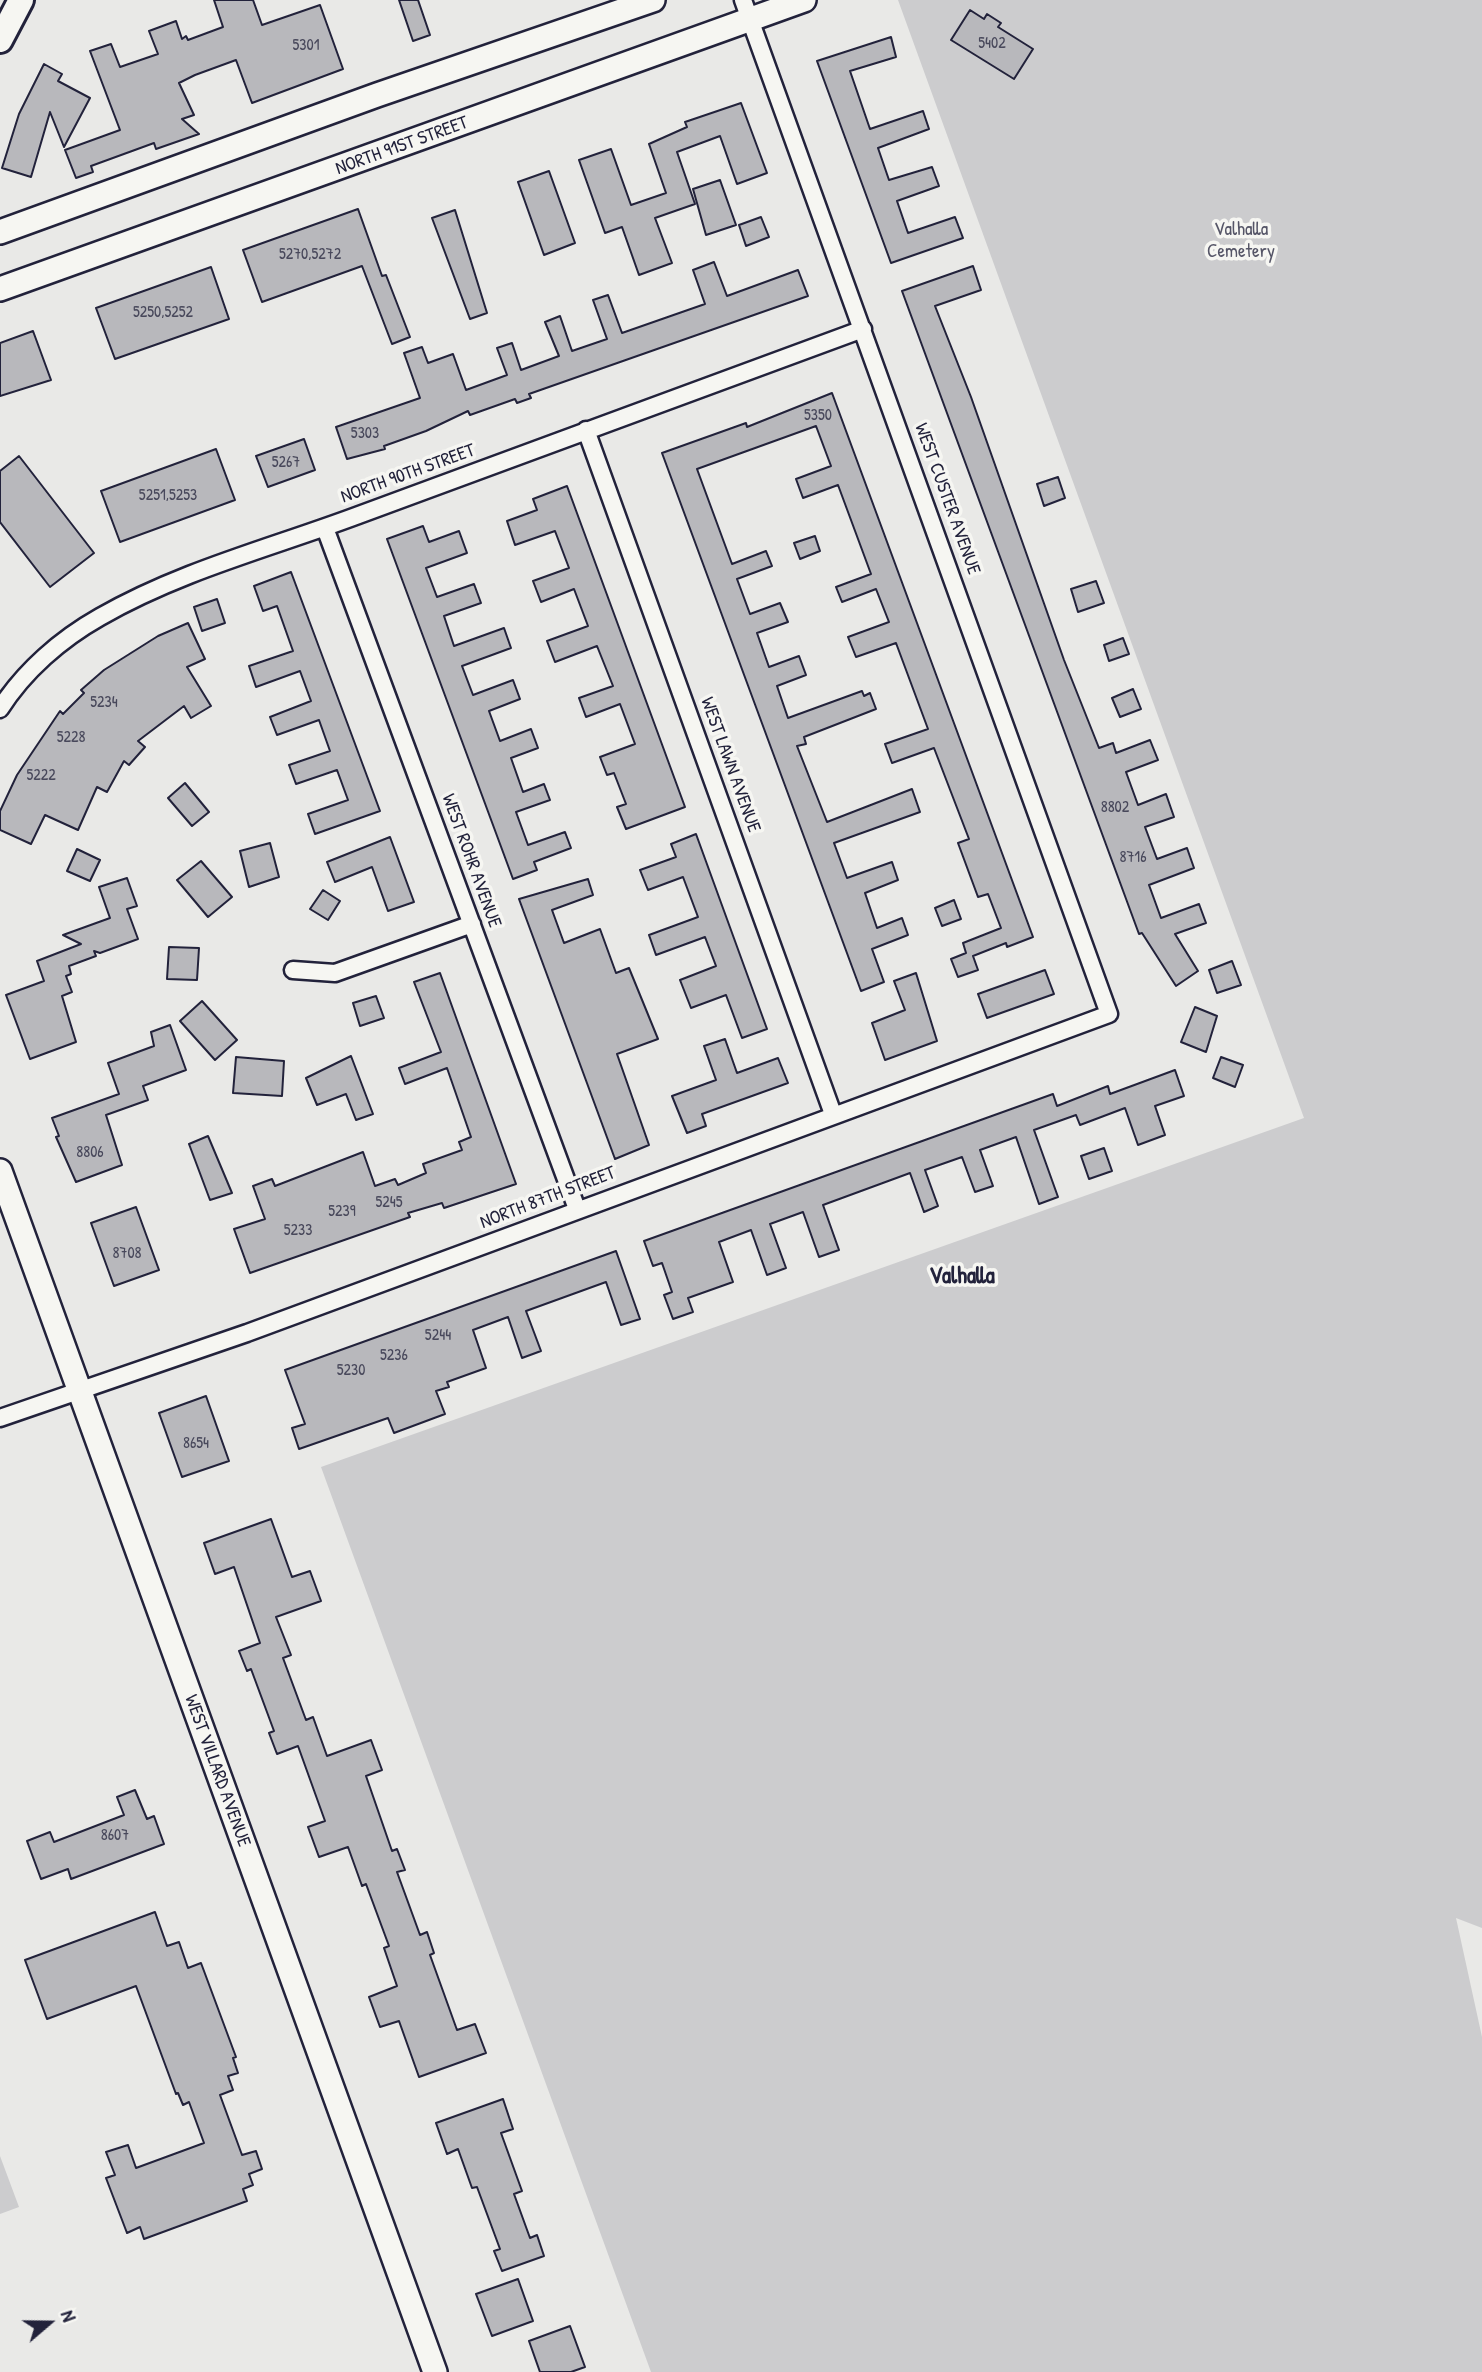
<!DOCTYPE html>
<style>
body{margin:0}
#map{position:relative;width:1482px;height:2372px;overflow:hidden;background:#e9e9e7;font-family:"Patrick Hand",sans-serif}
canvas{display:block}
.north{position:absolute;left:14px;top:2288px;width:70px;height:70px;-webkit-text-stroke:5px #f6f6f2;paint-order:stroke;rotate:70deg;font-size:19px;font-weight:700;line-height:28px;text-align:center;color:#22223b}
.north::after{content:'';display:block;margin:auto;width:24px;height:32px;background:#22223b;clip-path:polygon(50% 0,100% 100%,50% 72%,0 100%)}
</style>
<div id="map">
<canvas width="1482" height="2372"></canvas>
<div class="north">N</div>
</div>
<script>
const ctx = document.querySelector('canvas').getContext('2d');
ctx.lineJoin = 'round';
function fill(path, color) {
  ctx.fillStyle = color;
  ctx.fill(path, 'evenodd');
}
function stroke(path, color, width, dash) {
  ctx.strokeStyle = color;
  ctx.lineWidth = width;
  ctx.lineCap = dash ? 'butt' : 'round';
  ctx.setLineDash(dash || []);
  ctx.stroke(path);
}
function drawText(font, color, halo, rows, align = 'center') {
  ctx.font = font + ' "Patrick Hand",sans-serif';
  ctx.lineWidth = 7;
  ctx.setLineDash([]);
  ctx.textBaseline = 'middle';
  ctx.strokeStyle = halo;
  ctx.fillStyle = color;
  for (const [text, x, y, turn = 0] of rows) {
    ctx.save();
    ctx.translate(x, y);
    ctx.rotate((+turn || 0) * Math.PI / 180);
    ctx.textAlign = isNaN(turn) ? turn : align;
    if (halo) ctx.strokeText(text, 0, 0);
    ctx.fillText(text, 0, 0);
    ctx.restore();
  }
}
const green = new Path2D(`
 M898 0H1482V1928L1456 1918 1482 2037V2372H651L321 1467 1304 1118Z
 M0 2156 19 2207 0 2214Z`);
const building = new Path2D(`
 M214 0H253L262 25 320 5 343 69 252 103 236 60 195 75 179 83 194 115 182 119 199 134 156 149 154 143 91 166 93 172 76 178 65 150 120 130 90 51 111 44 120 67 158 54 149 31 176 21 182 39 186 36 188 40 223 27Z
 M399 0H418L430 35 413 41Z
 M970 10 984 19 987 14 1001 23 998 27 1033 49 1014 79 951 40Z
 M891 37 896 57 850 71 870 129 923 111 929 129 878 148 889 180 932 167 939 186 897 201 908 233 955 217 963 238 891 263 817 61Z
 M44 64 62 74 58 81 90 98 64 147 50 112 31 177 2 168 19 114Z
 M741 103 767 173 737 184 720 136 677 152 695 204 655 218 672 263 639 275 622 227 605 233 579 160 611 149 631 205 666 193 649 144 687 127 685 122Z
 M549 171 575 243 544 255 518 182Z
 M720 180 736 225 706 235 693 189Z
 M358 209 382 276 386 275 410 337 392 344 362 266 262 302 243 250Z
 M455 210 487 313 470 319 432 218Z
 M761 217 769 237 746 246 739 225Z
 M714 262 727 296 798 270 808 296 529 394 531 398 517 403 515 399 470 415 468 411 426 431 384 446 385 449 347 459 336 427 420 398 404 353 422 347 428 363 453 354 466 390 507 375 497 348 512 343 521 370 559 356 545 322 560 316 572 351 607 339 593 300 608 295 622 333 705 304 693 270Z
 M973 266 981 290 935 306 971 397 1064 660 1099 748 1113 743 1116 753 1150 740 1158 760 1126 772 1138 805 1166 794 1174 817 1145 827 1157 859 1187 848 1194 868 1149 885 1161 918 1199 904 1206 923 1175 934 1198 971 1176 986 1142 933 1139 934 902 291Z
 M211 267 229 319 115 359 96 308Z
 M33 331 51 380 0 396V343Z
 M832 393 1033 937 1007 947 1006 943 973 956 978 970 958 977 951 959 966 953 963 943 1001 928 988 894 978 897 958 843 969 839 934 748 892 763 885 744 928 729 896 643 856 657 848 637 889 622 876 589 842 602 836 587 871 574 838 485 803 498 796 479 831 466 816 426 697 469 732 564 766 551 772 566 737 579 750 614 780 603 788 622 757 633 769 667 799 656 806 675 777 686 788 718 862 691 864 696 870 693 876 709 804 737 806 744 797 746 827 822 912 789 920 812 834 843 847 878 892 862 898 880 865 893 877 928 902 918 908 935 872 949 884 982 861 991 662 453 746 423 747 427Z
 M304 439 315 470 268 487 256 456Z
 M216 449 235 500 120 542 101 491Z
 M19 456 94 553 50 587 0 522V471Z
 M1058 477 1065 498 1044 506 1037 484Z
 M567 486 685 807 626 829 617 807 626 804 614 773 607 775 600 757 635 744 620 704 586 717 579 698 613 686 597 646 555 662 547 641 588 626 574 589 541 602 533 581 569 568 555 531 515 545 507 521 537 510 533 499Z
 M423 526 429 542 459 531 467 553 426 568 437 597 474 584 481 603 444 616 454 646 504 628 511 648 462 666 473 695 513 680 520 699 489 711 500 741 531 729 538 748 511 758 523 792 544 784 550 800 516 812 528 845 565 832 571 848 534 862 537 870 513 879 387 539Z
 M815 536 820 551 800 559 794 543Z
 M291 572 380 811 315 834 308 814 348 800 337 770 296 784 289 765 330 751 319 720 277 735 270 717 311 701 300 671 256 687 249 666 293 651 277 606 263 611 254 586Z
 M1096 581 1104 603 1078 612 1071 589Z
 M217 599 225 623 202 631 194 607Z
 M188 623 205 659 187 667 211 706 191 718 184 706 138 741 145 747 129 765 124 761 107 792 97 787 78 830 45 815 31 844 0 830V811L17 775 60 711 63 714 84 693 81 690 104 670 158 636Z
 M1123 638 1129 654 1109 661 1104 645Z
 M1133 689 1141 709 1120 717 1112 698Z
 M185 783 209 812 192 826 168 798Z
 M696 834 767 1029 742 1038 726 995 691 1008 680 980 716 966 705 937 656 955 649 935 698 917 683 877 648 890 640 870 676 857 671 844Z
 M390 837 414 902 388 911 372 867 335 882 327 862Z
 M270 843 279 877 249 887 240 851Z
 M77 849 100 860 90 881 67 871Z
 M201 861 232 897 208 917 177 880Z
 M127 878 137 906 127 909 138 939 100 953 94 951 96 956 69 966 71 974 66 976 72 992 62 996 76 1042 30 1059 6 995 44 981 37 961 81 944 63 935 110 918 99 887Z
 M588 879 593 895 552 910 564 943 600 929 616 973 629 968 658 1039 617 1054 649 1145 615 1159 519 899Z
 M323 890 340 901 328 920 310 909Z
 M954 900 961 919 942 926 935 908Z
 M169 947 199 948 197 980 167 979Z
 M1232 961 1241 985 1217 993 1209 970Z
 M1045 970 1054 994 987 1018 978 994Z
 M440 973 516 1184 444 1208 442 1203 408 1213 410 1217 250 1273 234 1229 265 1219 253 1186 272 1179 275 1186 363 1152 375 1186 395 1179 398 1185 426 1173 423 1164 462 1150 459 1142 471 1137 447 1068 405 1084 399 1068 441 1052 414 982Z
 M916 973 937 1041 885 1060 872 1023 905 1010 894 981Z
 M376 996 384 1018 360 1026 353 1003Z
 M202 1001 237 1040 215 1060 180 1021Z
 M1195 1007 1217 1016 1206 1052 1181 1042Z
 M170 1025 186 1070 143 1086 148 1100 106 1115 122 1165 76 1182 56 1137 59 1136 52 1118 119 1094 108 1063 154 1046 151 1032Z
 M725 1039 737 1073 778 1058 788 1083 702 1114 706 1126 687 1133 672 1096 716 1080 704 1046Z
 M351 1056 373 1114 356 1120 346 1094 317 1105 306 1078Z
 M236 1057 284 1061 282 1096 233 1093Z
 M1221 1057 1243 1065 1235 1087 1213 1078Z
 M1175 1070 1184 1096 1155 1106 1165 1135 1138 1145 1125 1108 1080 1125 1076 1115 1034 1130 1058 1197 1039 1204 1016 1137 980 1150 993 1186 975 1192 962 1157 925 1170 938 1206 924 1212 910 1173 823 1205 839 1250 819 1257 803 1212 770 1224 786 1268 767 1275 751 1230 719 1242 733 1282 688 1298 693 1312 673 1319 664 1295 672 1292 662 1263 653 1266 644 1241 1053 1094 1057 1106 1108 1086 1110 1094Z
 M208 1136 232 1193 210 1200 189 1144Z
 M1104 1148 1112 1171 1089 1179 1081 1156Z
 M136 1207 159 1270 114 1286 91 1223Z
 M616 1251 640 1319 621 1325 606 1282 526 1311 541 1351 522 1358 508 1317 473 1330 486 1368 447 1382 449 1387 436 1391 445 1414 394 1433 388 1418 299 1449 292 1428 305 1424 285 1370Z
 M206 1396 229 1461 182 1477 159 1413Z
 M271 1519 292 1577 310 1571 321 1601 276 1617 291 1655 283 1658 306 1720 313 1717 327 1756 371 1740 382 1770 366 1776 392 1851 397 1849 405 1870 397 1872 420 1935 427 1932 434 1953 430 1955 457 2030 475 2024 486 2053 419 2077 399 2021 380 2027 369 1997 397 1986 384 1948 389 1946 366 1884 362 1886 348 1847 319 1857 308 1827 325 1821 298 1746 277 1754 269 1733 274 1731 251 1669 247 1671 239 1651 260 1643 234 1567 215 1574 204 1543Z
 M135 1790 147 1819 154 1816 164 1844 71 1879 68 1869 41 1879 27 1841 50 1832 54 1842 124 1815 117 1797Z
 M155 1912 167 1946 179 1942 188 1968 201 1963 236 2057 233 2058 238 2073 228 2076 233 2090 220 2095 242 2155 256 2151 262 2169 249 2174 253 2185 243 2189 247 2201 144 2239 140 2227 127 2233 106 2178 115 2175 106 2152 128 2145 136 2168 204 2143 189 2102 183 2105 178 2093 176 2094 136 1986 47 2019 25 1960Z
 M503 2099 513 2129 501 2133 522 2191 514 2194 530 2238 537 2235 544 2256 502 2271 494 2251 500 2249 477 2187 472 2188 458 2149 447 2154 436 2123Z
 M518 2279 533 2321 492 2336 476 2294Z
 M570 2326 585 2367 571 2372H540L529 2341Z`);
const street = new Path2D(`
 M586 430 833 1114
 M325 528 577 1209
 M0 709C24 671 61 639 100 617 180 571 270 548 356 516 525 453 694 391 863 329
 M293 970 335 973 472 924
 M0 1418 247 1333 1109 1014 743 0`);
const secondary = new Path2D(`
 M0 232 377 95 653 0
 M0 289 804 0
 M0 1171 435 2372`);
const primary = new Path2D(`
 M0 40 21 0`);
const numberNames = [
 ["5402",992,44],
 ["5301",306,46],
 ["5270,5272",310,255],
 ["5250,5252",163,313],
 ["5350",818,416],
 ["5303",365,434],
 ["5267",286,463],
 ["5251,5253",168,496],
 ["5234",104,703],
 ["5228",71,738],
 ["5222",41,776],
 ["8802",1115,808],
 ["8716",1133,858],
 ["8806",90,1153],
 ["5245",389,1203],
 ["5239",342,1212],
 ["5233",298,1231],
 ["8708",127,1254],
 ["5244",438,1336],
 ["5236",394,1356],
 ["5230",351,1371],
 ["8654",196,1444],
 ["8607",115,1836]
];
const streetNames = [
 ["NORTH 91ST STREET",402,146,-20],
 ["NORTH 90TH STREET",408,474,-20],
 ["WEST CUSTER AVENUE",947,499,70],
 ["WEST LAWN AVENUE",730,765,70],
 ["WEST ROHR AVENUE",471,861,70],
 ["NORTH 87TH STREET",548,1198,-21],
 ["WEST VILLARD AVENUE",217,1771,70]
];
const parkNames = [
 ["Valhalla",1241,230],
 ["Cemetery",1241,252]
];
const quarterNames = [
 ["Valhalla",962,1277]
];
fill(green, '#ccccce');
fill(building, '#b8b8bc');
stroke(building, '#22223b', 2);
stroke(street, '#22223b', 21);
stroke(secondary, '#22223b', 28);
stroke(primary, '#22223b', 30);
stroke(street, '#f6f6f2', 16);
stroke(secondary, '#f6f6f2', 23);
stroke(primary, '#f6f6f2', 24);
drawText('16px', '#48485b', null, numberNames);
drawText('19px', '#22223b', '#f6f6f2', streetNames);
drawText('19px', '#555567', '#f6f6f2', parkNames);
drawText('bold 23px', '#22223b', '#f6f6f2', quarterNames);
</script>
